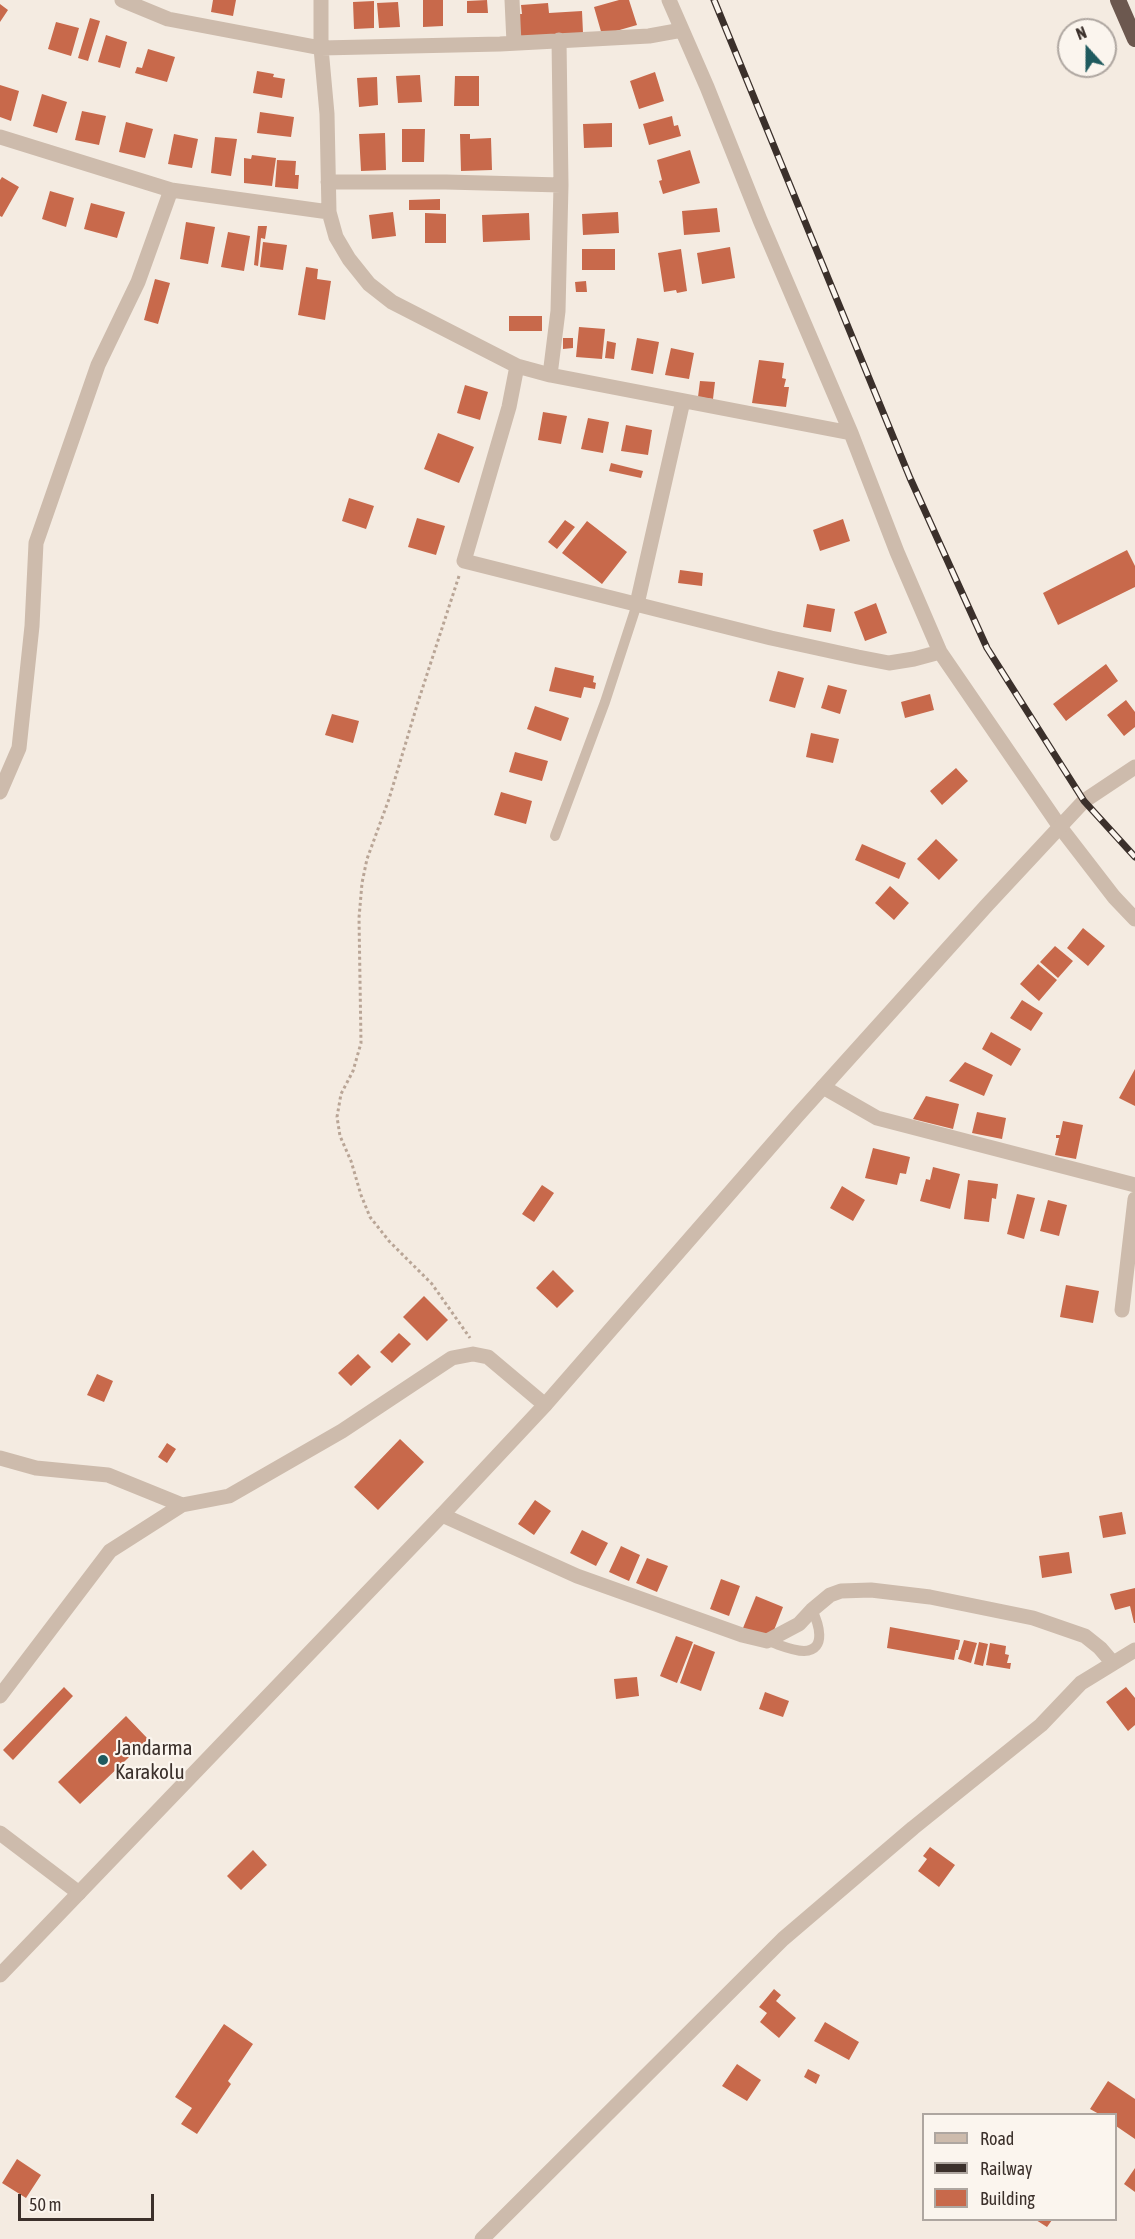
<!DOCTYPE html>
<style>
body{margin:0}
#map{position:relative;width:1135px;height:2239px;overflow:hidden;background:#f4ebe1;font-family:"Asap Condensed",sans-serif}
canvas{display:block}
.legend{position:absolute;left:922px;top:2113px;width:195px;height:108px;box-sizing:border-box;background:#fbf5ee;border:2px solid #aea6a0;margin:0;padding:8px 10px;list-style:none;font-size:18px;color:#3b302b}
.legend li{display:flex;align-items:center;gap:12px;height:30px}
.legend b{width:30px;border:2px solid #aea6a0}
.north{position:absolute;left:1057px;top:18px;width:60px;height:60px;box-sizing:border-box;background:#fbf5ee;border:2px solid #aea6a0;border-radius:50%;rotate:339deg;font-size:16px;font-weight:700;line-height:24px;text-align:center;color:#3b302b}
.north::after{content:'';display:block;margin:auto;width:21px;height:27px;background:#1f5a5e;clip-path:polygon(50% 0,100% 100%,50% 72%,0 100%)}
.scale{position:absolute;left:18px;top:2194px;width:136px;height:27px;box-sizing:border-box;border:3px solid #3b302b;border-top:0;padding-left:8px;font-size:18px;line-height:21px;white-space:nowrap;color:#3b302b;-webkit-text-stroke:4px #fbf5ee;paint-order:stroke}
</style>
<div id="map">
<canvas width="1135" height="2239"></canvas>
<ul class="legend">
<li><b style="height:8px;background:#cdbbac"></b>Road</li>
<li><b style="height:8px;background:#3b302b"></b>Railway</li>
<li><b style="height:16px;background:#c8694b"></b>Building</li>
</ul>
<div class="north">N</div>
<div class="scale">50 m</div>
</div>
<script>
const ctx = document.querySelector('canvas').getContext('2d');
ctx.lineJoin = 'round';
function fill(path, color) {
  ctx.fillStyle = color;
  ctx.fill(path, 'evenodd');
}
function stroke(path, color, width, dash) {
  ctx.strokeStyle = color;
  ctx.lineWidth = width;
  ctx.lineCap = dash ? 'butt' : 'round';
  ctx.setLineDash(dash || []);
  ctx.stroke(path);
}
function drawText(font, color, halo, rows, align = 'center') {
  ctx.font = font + ' "Asap Condensed",sans-serif';
  ctx.lineWidth = 4.5;
  ctx.setLineDash([]);
  ctx.textBaseline = 'middle';
  ctx.strokeStyle = halo;
  ctx.fillStyle = color;
  for (const [text, x, y, turn = 0] of rows) {
    ctx.save();
    ctx.translate(x, y);
    ctx.rotate((+turn || 0) * Math.PI / 180);
    ctx.textAlign = isNaN(turn) ? turn : align;
    if (halo) ctx.strokeText(text, 0, 0);
    ctx.fillText(text, 0, 0);
    ctx.restore();
  }
}
const building = new Path2D(`
 M213 0H236L233 16 211 12Z
 M423 0H443V26L423 27Z
 M487 0 488 13H467V1Z
 M619 0H629L637 25 602 35 594 7Z
 M374 1V28L354 29 353 2Z
 M398 2 400 27 379 28 377 3Z
 M548 3 549 13 582 11 583 33 519 37 518 14H522L521 5Z
 M0 4 8 10 0 22Z
 M90 18 100 21 88 61 78 58Z
 M56 22 79 28 71 56 48 49Z
 M106 35 127 42 120 68 98 62Z
 M148 49 175 57 167 82 135 73 137 67 142 68Z
 M257 71 274 74 273 77 285 79 282 98 253 93Z
 M655 72 664 101 639 109 630 81Z
 M420 75 422 102 398 103 396 76Z
 M455 76H479V106H454Z
 M377 77 378 105 359 107 357 78Z
 M0 85 19 91 11 121 0 117Z
 M42 94 67 102 57 133 33 126Z
 M82 111 106 116 99 145 75 140Z
 M260 112 294 117 291 137 257 133Z
 M672 116 674 126 678 125 681 136 649 145 643 124Z
 M126 122 153 129 145 158 119 152Z
 M612 123V147L584 148 583 124Z
 M402 129H425L424 162H402Z
 M385 133 386 170 361 171 359 134Z
 M174 134 198 139 192 168 168 164Z
 M460 134H470V139L491 138 492 170 461 171Z
 M215 137 237 139 231 176 211 173Z
 M690 150 700 183 663 194 659 181 662 180 657 160Z
 M252 155 276 158 272 186 244 183V158L251 159Z
 M277 160 296 161 295 175H299L298 189 275 187Z
 M2 177 19 187 2 217 0 216V180Z
 M50 191 74 198 66 227 42 219Z
 M440 199V210H409V200Z
 M91 203 125 212 117 238 84 229Z
 M717 208 720 232 684 235 682 211Z
 M393 212 396 236 372 239 369 215Z
 M618 212 619 233 583 235 582 214Z
 M425 213 446 214V243H425Z
 M529 213 530 240 483 242 482 215Z
 M186 222 215 227 208 264 180 259Z
 M258 226H267L265 239 261 238 258 266 254 265Z
 M228 232 250 236 244 271 221 267Z
 M263 242 287 245 283 270 260 267Z
 M730 247 735 278 702 284 697 253Z
 M582 249H615V270H582Z
 M681 249 687 291 677 293 676 290 664 292 658 253Z
 M306 267 318 269 317 279 331 281 325 320 298 315Z
 M155 279 170 283 158 324 144 320Z
 M586 281 587 292H576L575 282Z
 M509 316H542V331H509Z
 M579 327 605 329 602 359 576 357Z
 M563 338H573V348L563 349Z
 M637 338 659 342 653 374 631 370Z
 M607 341 616 343 614 359 605 358Z
 M671 348 694 353 689 379 665 375Z
 M759 360 784 363 782 378 786 379 784 387H789L786 407 752 403Z
 M700 381 715 382 713 399 698 397Z
 M465 385 488 392 480 420 457 413Z
 M543 412 567 416 561 444 538 440Z
 M588 418 609 422 603 453 581 449Z
 M626 425 652 430 648 455 621 451Z
 M438 433 474 447 459 483 424 469Z
 M611 463 643 471 641 478 609 471Z
 M349 498 374 506 366 529 342 521Z
 M417 518 445 526 436 555 408 547Z
 M843 519 850 541 820 551 813 530Z
 M565 520 575 527 557 549 548 542Z
 M587 521 627 552 602 584 562 553Z
 M1127 550 1135 566V587L1058 625 1043 593Z
 M680 570 703 573 702 586 678 583Z
 M876 603 887 633 865 641 854 612Z
 M807 604 835 609 831 632 803 627Z
 M1106 664 1118 681 1066 721 1053 704Z
 M555 667 594 676 593 682 596 683 595 689 584 687 581 698 549 691Z
 M778 671 804 678 795 708 769 701Z
 M828 685 847 690 840 714 821 708Z
 M930 694 934 710 905 718 901 702Z
 M1126 700 1135 712V727L1124 736 1107 715Z
 M535 706 569 718 561 741 527 729Z
 M332 714 359 721 353 743 325 735Z
 M811 733 839 739 833 763 806 757Z
 M515 752 548 761 542 781 509 772Z
 M956 768 968 781 942 805 930 791Z
 M501 792 532 801 526 824 494 815Z
 M936 839 958 860 939 880 917 859Z
 M862 844 906 863 899 879 855 860Z
 M890 886 909 903 894 920 875 903Z
 M1083 928 1105 946 1088 966 1067 948Z
 M1055 946 1073 961 1058 978 1040 962Z
 M1038 964 1057 980 1039 1001 1020 984Z
 M1022 1000 1043 1013 1031 1031 1010 1018Z
 M991 1032 1021 1049 1011 1066 982 1049Z
 M965 1062 993 1075 984 1096 949 1081Z
 M1135 1069V1106L1119 1098Z
 M926 1096 959 1104 953 1129 913 1119Z
 M977 1112 1006 1118 1002 1139 972 1133Z
 M1063 1121 1083 1125 1076 1159 1055 1155 1059 1138H1056V1135H1060Z
 M873 1148 910 1157 906 1174 900 1173 897 1185 865 1178Z
 M933 1167 960 1174 950 1209 920 1201 926 1179 930 1180Z
 M968 1180 998 1184 996 1199 992 1198 989 1222 964 1219Z
 M542 1185 554 1193 534 1222 522 1214Z
 M842 1186 865 1200 853 1221 830 1208Z
 M1017 1194 1035 1198 1024 1239 1007 1234Z
 M1048 1200 1067 1205 1059 1236 1040 1231Z
 M553 1270 574 1291 557 1308 536 1288Z
 M1066 1285 1099 1291 1093 1323 1060 1317Z
 M424 1296 448 1320 427 1341 403 1317Z
 M399 1333 411 1344 392 1363 380 1352Z
 M358 1354 371 1367 351 1386 338 1373Z
 M97 1374 113 1381 104 1402 87 1395Z
 M400 1439 424 1462 378 1510 354 1487Z
 M167 1443 176 1449 167 1463 158 1457Z
 M535 1500 551 1511 534 1535 518 1524Z
 M1122 1512 1126 1534 1103 1538 1099 1516Z
 M582 1530 608 1543 596 1566 570 1553Z
 M621 1546 640 1555 629 1581 609 1572Z
 M1069 1552 1072 1573 1042 1578 1039 1556Z
 M647 1558 668 1566 657 1592 636 1583Z
 M721 1579 740 1586 729 1616 710 1609Z
 M1135 1588V1623H1134L1130 1606 1115 1610 1110 1594Z
 M756 1596 783 1607 771 1638 743 1628Z
 M890 1627 960 1640 958 1650H956L954 1660 887 1648Z
 M676 1636 693 1642 677 1683 660 1676Z
 M964 1640 977 1643 971 1663 958 1659Z
 M979 1642 988 1644 983 1666 974 1664Z
 M990 1643 1006 1646 1005 1654 1009 1655 1007 1663H1011L1010 1669 986 1665Z
 M694 1644 715 1652 701 1691 680 1683Z
 M637 1677 639 1696 616 1699 614 1679Z
 M64 1687 73 1696 13 1760 3 1750Z
 M1126 1687 1135 1698V1725L1128 1731 1106 1702Z
 M765 1692 789 1701 783 1717 759 1709Z
 M126 1716 148 1739 80 1804 58 1782Z
 M930 1847 955 1865 939 1887 918 1871 927 1859 923 1856Z
 M253 1850 267 1865 241 1890 227 1876Z
 M774 1989 781 1995 776 2001 796 2018 779 2038 760 2022 767 2013 759 2007Z
 M825 2022 859 2042 849 2060 814 2041Z
 M224 2024 253 2044 228 2081 231 2084 197 2134 181 2124 192 2108 175 2097Z
 M737 2064 761 2080 747 2101 722 2086Z
 M808 2069 820 2075 816 2084 804 2077Z
 M1108 2081 1135 2099V2139L1116 2126V2114H1099L1090 2109Z
 M17 2159 41 2175 26 2198 2 2183Z
 M1135 2168V2192L1124 2184Z
 M1036 2220H1052L1047 2227Z`);
const path = new Path2D(`
 M459 576 418 702 389 799 367 859 362 883 359 918 361 1043 353 1071 341 1094 337 1117 340 1136 351 1161 361 1195 370 1217 389 1241 432 1284 470 1338`);
const service = new Path2D(`
 M555 836 605 702 637 604
 M767 1641C778 1644 792 1651 804 1651 828 1650 818 1622 812 1610`);
const minor = new Path2D(`
 M122 0 168 19 321 48 500 44 649 36 682 30
 M321 0V48L327 114 329 212 336 237 349 259 369 284 392 302 517 366 550 375 851 433
 M512 0 514 43
 M669 0 707 87 760 220 851 433 897 552 940 652 1060 827 1114 897 1135 919
 M0 137 171 190 329 212
 M328 182H446L561 185
 M517 366 509 407 464 561 771 638 858 657 889 663 914 659 940 652
 M550 375 558 311 561 185 559 40
 M637 604 683 401
 M0 792 19 748 32 626 36 543 98 365 138 282 171 190
 M823 1087 877 1118 1135 1185
 M1122 1310 1135 1199
 M0 1458 36 1468 108 1475 182 1505
 M442 1515 577 1576 742 1635 767 1641 799 1624 812 1610 830 1595 841 1591 871 1590 930 1597 1033 1618 1085 1636 1100 1648 1112 1662
 M0 1696 110 1551 182 1505 229 1496 342 1431 452 1358 473 1354 488 1357 545 1405
 M0 1833 79 1893
 M482 2239 783 1939 913 1828 1041 1725 1081 1683 1135 1650`);
const tertiary = new Path2D(`
 M0 1975 442 1515 545 1405 797 1116 987 905 1084 801 1135 767`);
const trunk = new Path2D(`
 M1118 0 1135 39`);
const rail = new Path2D(`
 M714 0 910 478 987 648 1084 801 1135 857`);
const markers = [
 [103,1760,6,"#1f5a5e"]
];
const poiNames = [
 ["Jandarma",115,1748],
 ["Karakolu",115,1772]
];
fill(building, '#c8694b');
stroke(path, '#b9a596', 3, [3, 3]);
stroke(service, '#cdbbac', 10);
stroke(minor, '#cdbbac', 15);
stroke(tertiary, '#cdbbac', 15);
stroke(trunk, '#6c584f', 16);
stroke(rail, '#3b302b', 7);
stroke(rail, '#fbf5ee', 4.5, [14]);
for (const [x, y, r, color] of markers) {
  const dot = new Path2D();
  dot.arc(x, y, r, 0, 2 * Math.PI);
  ctx.fillStyle = color;
  ctx.fill(dot);
  stroke(dot, '#fbf5ee', 2);
}
drawText('21px', '#3b302b', '#fbf5ee', poiNames, 'left');
</script>
